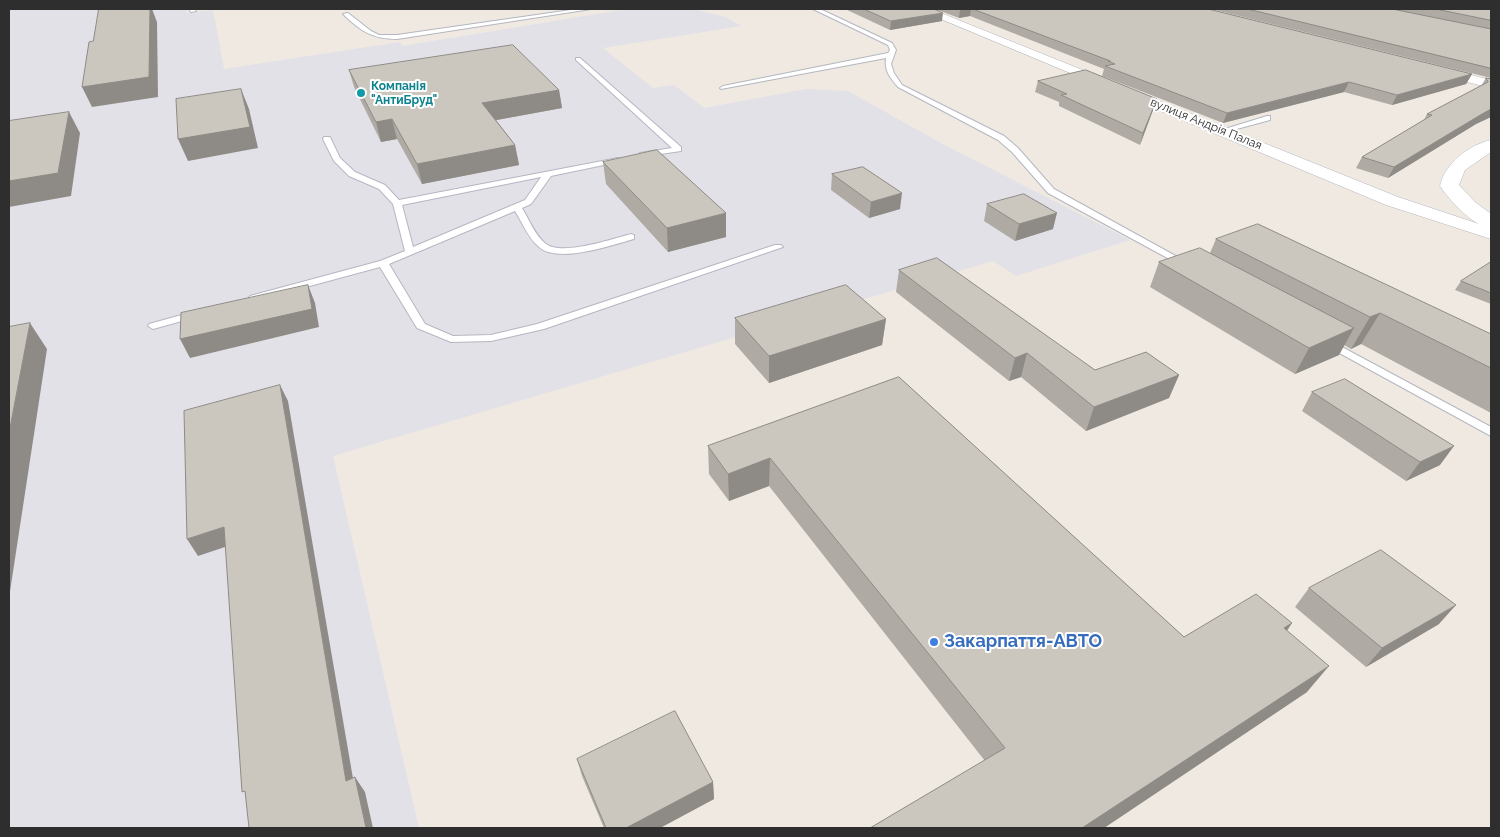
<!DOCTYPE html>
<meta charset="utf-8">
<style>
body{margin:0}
#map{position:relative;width:1500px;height:837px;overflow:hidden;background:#efe9e1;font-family:Raleway,sans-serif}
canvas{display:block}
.frame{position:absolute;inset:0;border:10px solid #2e2e2e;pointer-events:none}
</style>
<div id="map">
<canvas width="1500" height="837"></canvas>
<div class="frame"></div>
</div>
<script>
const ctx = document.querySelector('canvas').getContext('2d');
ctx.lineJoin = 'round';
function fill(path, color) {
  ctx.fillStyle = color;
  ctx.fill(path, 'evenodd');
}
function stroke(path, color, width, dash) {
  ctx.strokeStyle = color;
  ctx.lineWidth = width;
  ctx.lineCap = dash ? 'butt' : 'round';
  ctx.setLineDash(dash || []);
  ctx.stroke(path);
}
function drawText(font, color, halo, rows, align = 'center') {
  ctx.font = font + ' Raleway,sans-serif';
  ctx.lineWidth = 4;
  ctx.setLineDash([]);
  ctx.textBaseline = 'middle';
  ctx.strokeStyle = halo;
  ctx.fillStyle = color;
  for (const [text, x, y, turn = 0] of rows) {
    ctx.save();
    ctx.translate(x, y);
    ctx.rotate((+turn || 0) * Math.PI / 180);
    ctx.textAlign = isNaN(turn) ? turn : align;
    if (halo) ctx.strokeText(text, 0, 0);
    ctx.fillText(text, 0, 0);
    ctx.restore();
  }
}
const industrial = new Path2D(`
 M9 9H186L187 13 213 10 224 69 400 42 402 46 627 9H693L726 17 741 26 603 48 653 88 674 85 704 108 806 89 848 91 939 142 1130 240 1016 276 993 261 333 456 419 828H9Z`);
const service = new Path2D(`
 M189 9H195L196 11 191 12Z
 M578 9H591L397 39C373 39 360 31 343 14L348 13 371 31 379 35H397Z
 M813 9H820L892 43 896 50 891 64 894 73 902 85 1004 136 1018 148 1054 189 1192 265 1190 267H1184L1048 193 1012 152 998 140 898 87C890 78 884 70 886 58L721 89 720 88 723 86 888 53 890 50 888 45Z
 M576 58H580L681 147V151L640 157V153L672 148 576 60Z
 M1267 116H1270V120L1222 133 1218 131Z
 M324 137H330L340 158 355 172 385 185 399 200 618 158 622 160 618 162 551 176 531 204 522 208C529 219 535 236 546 244 562 256 612 239 631 234L634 235V239C612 245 558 264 539 247 528 238 522 222 515 211L389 264 425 324 453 336 491 335 537 324 775 245H781L783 247 544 329 491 341 451 342 417 328 380 267 258 300H250L249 298 250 296 380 261 405 251 393 204 379 189 349 176 334 161 323 139ZM541 177 525 200 413 247 402 205Z
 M196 311 200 312 201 314 200 316 153 329 148 326 149 324Z
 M1327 339 1491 427V436L1323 344 1321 342Z`);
const minor = new Path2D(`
 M917 9H931L1398 197 1491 228V239L1386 205Z
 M1439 67 1491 80V88L1435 74 1433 71 1435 68Z`);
const tertiary = new Path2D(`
 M1491 140V152L1465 170 1459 185 1475 202 1491 214V229C1471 224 1451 202 1440 186 1445 163 1469 145 1491 140Z`);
const wall = new Path2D(`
 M845 9H934L942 21 890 30Z
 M935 9H1208L1472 74 1466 84 1392 105 1344 92 1223 123 1102 76 1104 69 970 16 959 18Z
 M1211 9H1491V117L1476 124 1388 178 1356 168 1362 157 1424 120 1427 114 1481 86 1486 78H1491Z
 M349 70 559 90 562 108 496 120 515 145 519 165 422 184 397 139 381 142 354 87Z
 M1038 81 1157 99 1153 110 1140 145 1059 106V102L1035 92Z
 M603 162 726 237 668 252 606 184Z
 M832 174 900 209 869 218 831 190Z
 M987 204 1053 229 1015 241 984 221Z
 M1216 239 1491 334V413L1361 344 1351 349 1344 345 1339 355 1295 374 1150 287 1159 262 1210 253Z
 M1491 262V304L1455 290 1461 281Z
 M899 270 1095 370 1179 375 1169 398 1086 431 1021 377 1009 381 896 292Z
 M735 318 886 319 882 345 769 383 735 344Z
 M899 377 1184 637 1292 623 1287 631 1307 692 1104 828H870L985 761 769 486 729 501 709 474 708 446Z
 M1312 392 1440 465 1406 481 1302 411Z
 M1309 588 1439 624 1366 667 1295 607Z
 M577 759 713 782 714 799 660 828H604L582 776Z`);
const shadedWall = new Path2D(`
 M150 9H152L157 22 158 97 92 107 82 87Z
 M967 9H971L970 16 959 18 960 10Z
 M943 13 942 21 890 30 891 21Z
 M1472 74 1466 84 1392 105 1397 95Z
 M1349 82 1344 92 1223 123 1227 113Z
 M241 89 249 109 258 148 188 161 178 139Z
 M559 90 562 108 486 122 482 103Z
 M1157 99 1153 110 1140 145 1143 133Z
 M1491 109V117L1476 124 1388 178 1394 167 1482 114Z
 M69 112 80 133 71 196 9 207V181Z
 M392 119 397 139 381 142 376 122Z
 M515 145 519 165 422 184 417 164Z
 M902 193 900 209 869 218 871 202Z
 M726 213V237L668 252 667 228Z
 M1057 213 1053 229 1015 241 1019 224Z
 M308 285 315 303 319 327 190 358 180 339Z
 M1380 313 1361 344 1351 349 1370 317Z
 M886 319 882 345 769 383V356Z
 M30 323 47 349 9 598V433Z
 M1354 328 1339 355 1295 374 1309 348Z
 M1027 353 1021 377 1009 381 1015 358Z
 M1179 375 1169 398 1086 431 1094 407Z
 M280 385 288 401 356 796 346 781Z
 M1454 446 1440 465 1406 481 1420 462Z
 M770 458 769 486 729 501 728 474Z
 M224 527 234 544 198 556 187 539Z
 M1456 605 1439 624 1366 667 1382 648Z
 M1292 623 1272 651 1284 628Z
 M1329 666 1307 692 1104 828H1082Z
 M355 777 365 792 373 828H366Z
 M713 782 714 799 660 828H626Z`);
const building = new Path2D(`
 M99 9H150L149 77 82 87 89 42 93 41Z
 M864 9H934L943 13 891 21Z
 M973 9H1208L1472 74 1397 95 1349 82 1227 113 1105 66 1115 64 1108 61H1110Z
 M1248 9H1392L1491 29V68Z
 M1436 9H1491V20Z
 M513 45 559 90 482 103 515 145 417 164 392 119 376 122 349 70Z
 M1086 70 1157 99 1143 133 1061 95 1067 94 1038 81Z
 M1486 78 1491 79V109L1482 114 1394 167 1362 157 1432 115 1427 114 1488 82Z
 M241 89 250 127 178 139 176 99Z
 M69 112 58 173 9 181V121Z
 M657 150 726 213 667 228 603 162Z
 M863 167 902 193 871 202 832 174Z
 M1024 194 1057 213 1019 224 987 204Z
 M1258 224 1491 334V368L1380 313 1370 317 1216 239Z
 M1200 248 1354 328 1309 348 1159 262Z
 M937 258 1095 370 1146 352 1179 375 1094 407 1027 353 1015 358 899 270Z
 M1491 262V293L1461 281Z
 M308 285 312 309 180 339 181 313Z
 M846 285 886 319 769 356 735 318Z
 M30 323 9 433V327Z
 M899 377 1184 637 1256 594 1292 623 1284 628 1329 666 1082 828H870L1005 748 770 458 728 474 708 446Z
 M1345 379 1454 446 1420 462 1312 392Z
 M280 385 346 781 355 777 366 828H249L245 791 242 792 224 527 187 539 184 411Z
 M1381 550 1456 605 1382 648 1309 588Z
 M675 711 713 782 626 828H606L577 759Z`);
const markers = [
 [361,93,5,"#0f9aa8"],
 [934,642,5,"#3f7fe0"]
];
const farCulturenames = [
 ["Компанія",371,86],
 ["\"АнтиБруд\"",371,100]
];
const farStreetnames = [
 ["вулиця Андрія Палая",1206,124,22]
];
const nearShopnames = [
 ["Закарпаття-АВТО",944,642]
];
fill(industrial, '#e3e1e8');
stroke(service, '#b4b7c1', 2);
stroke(minor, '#b4b7c1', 1);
stroke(tertiary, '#b4b7c1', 1);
fill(service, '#fff');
fill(minor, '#fff');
fill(tertiary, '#fff');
fill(wall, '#afaba4');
fill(shadedWall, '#8e8b86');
fill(building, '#cbc7bf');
stroke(building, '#8e8b86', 1);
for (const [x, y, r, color] of markers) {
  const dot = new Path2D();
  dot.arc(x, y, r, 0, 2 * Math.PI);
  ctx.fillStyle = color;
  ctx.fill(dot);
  stroke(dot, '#fff', 2);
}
drawText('bold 12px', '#0d838f', '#fff', farCulturenames, 'left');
drawText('12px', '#2e2e2e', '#fff', farStreetnames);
drawText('bold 18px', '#366cbe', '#fff', nearShopnames, 'left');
</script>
